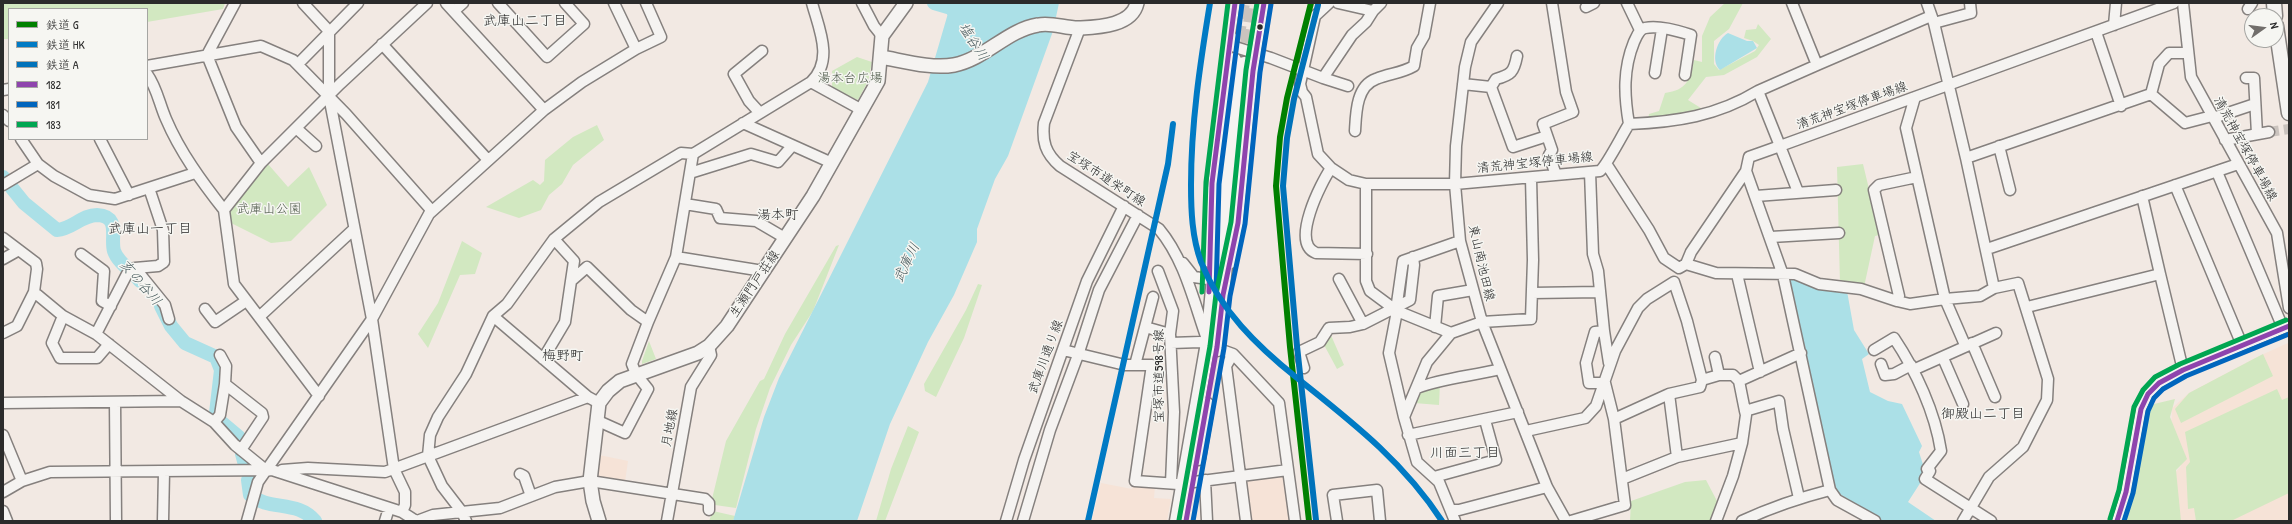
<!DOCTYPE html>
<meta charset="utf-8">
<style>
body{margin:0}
#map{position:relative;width:2292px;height:524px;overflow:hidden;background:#f2e9e3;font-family:"Patrick Hand","Klee One",sans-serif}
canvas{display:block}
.frame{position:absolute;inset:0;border:4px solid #2b2b2b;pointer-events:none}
.legend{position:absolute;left:8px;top:8px;width:140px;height:132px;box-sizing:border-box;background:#f6f6f2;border:1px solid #a5a5a2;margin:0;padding:5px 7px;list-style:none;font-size:12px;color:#2b2b2b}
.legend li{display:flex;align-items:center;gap:8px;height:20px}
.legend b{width:20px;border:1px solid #a5a5a2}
.north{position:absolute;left:2244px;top:8px;width:40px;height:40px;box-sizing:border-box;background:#f6f6f2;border:1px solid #a5a5a2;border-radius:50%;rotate:76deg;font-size:11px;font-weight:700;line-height:16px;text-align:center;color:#2b2b2b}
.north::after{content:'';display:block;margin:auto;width:14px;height:18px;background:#716e6b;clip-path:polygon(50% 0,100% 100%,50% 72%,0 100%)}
</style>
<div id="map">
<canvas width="2292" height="524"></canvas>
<div class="frame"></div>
<ul class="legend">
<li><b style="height:5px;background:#008000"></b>鉄道 G</li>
<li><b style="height:5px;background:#007ac4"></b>鉄道 HK</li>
<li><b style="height:5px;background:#0072ba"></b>鉄道 A</li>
<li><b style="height:5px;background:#8e44ad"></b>182</li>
<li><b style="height:5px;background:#0065bd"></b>181</li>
<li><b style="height:5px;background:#00a651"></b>183</li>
</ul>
<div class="north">N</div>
</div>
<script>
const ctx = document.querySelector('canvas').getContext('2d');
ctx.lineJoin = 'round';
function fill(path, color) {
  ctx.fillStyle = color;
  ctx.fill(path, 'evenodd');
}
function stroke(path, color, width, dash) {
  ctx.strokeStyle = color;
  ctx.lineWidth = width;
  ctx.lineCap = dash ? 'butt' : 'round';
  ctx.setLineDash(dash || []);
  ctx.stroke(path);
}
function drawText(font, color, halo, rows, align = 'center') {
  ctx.font = font + ' "Patrick Hand","Klee One",sans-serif';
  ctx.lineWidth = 3;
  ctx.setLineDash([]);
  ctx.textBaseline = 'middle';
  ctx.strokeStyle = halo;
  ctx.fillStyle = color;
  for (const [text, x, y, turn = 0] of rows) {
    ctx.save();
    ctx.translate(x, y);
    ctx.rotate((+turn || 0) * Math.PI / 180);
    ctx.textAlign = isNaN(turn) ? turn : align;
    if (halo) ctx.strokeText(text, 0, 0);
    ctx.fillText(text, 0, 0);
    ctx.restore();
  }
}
const built = new Path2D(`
 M2288 343 2289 521H2180L2174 474 2181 466 2171 434 2172 408 2189 393 2257 357Z
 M599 455 628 461 625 482 597 478Z
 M1283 474 1287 477 1293 521H1249L1244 480Z
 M1101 483 1132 489 1133 484 1155 486 1154 498 1171 499 1167 521H1092Z`);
const green = new Path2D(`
 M3 3H225L223 9 147 22V9H9V39H3Z
 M1725 3H1743L1729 29 1714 41V64L1719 70 1755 51 1759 45 1753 41 1744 38 1746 30 1756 29 1758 24 1771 39 1757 57 1724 75 1706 77 1688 100 1704 110 1648 120 1649 114 1659 111 1665 93C1687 90 1690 80 1694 60L1702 62V36L1710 17Z
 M857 57 872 62 868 81 858 100 832 89V71Z
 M597 125 604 140 573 165 562 184 549 195 541 210 519 218 486 207 533 180 540 185 544 181 545 160 573 137Z
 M268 164 288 187 309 167 327 205 291 241 271 243 231 223 230 211Z
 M1863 164 1880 235 1875 236 1864 287 1840 284 1837 167Z
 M462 241 482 253 475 274 460 275 428 348 418 334 438 303Z
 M839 245 813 311 791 345 770 388 756 429 736 508 715 505 712 499 726 441 760 381 764 379 785 334 836 246Z
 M978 284 982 285 964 338 936 397 925 391 924 384 966 310Z
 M1330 333 1344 365 1337 369 1323 343Z
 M649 341 656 359 642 364V361Z
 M2263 354 2273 376 2181 423 2175 409 2189 393Z
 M1440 383 1439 405 1414 403 1419 390Z
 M2277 389 2282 400 2289 397V493L2231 521H2196L2194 508 2188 509 2186 467 2190 462 2185 432Z
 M2175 399 2170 417 2187 459 2176 470 2181 521H2124L2145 414 2154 404Z
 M908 426 919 432 885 521H876L891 469Z
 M1706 480 1717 501 1711 521H1630L1631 501 1685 482Z
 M713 511 735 516 733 521H709Z`);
const water = new Path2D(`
 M951 3H1059L1053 31 1008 156 995 179 977 229V242L954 295 928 342 890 424 857 521H733L764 417 779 378 928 82Z
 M1728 33 1747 41H1753L1757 48 1720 70C1710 61 1717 39 1728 33Z
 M1791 278 1847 291 1854 330 1869 354 1862 359 1870 392 1888 401 1902 404 1922 446 1919 452 1926 474 1908 502 1936 521H1883L1835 491 1789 282Z`);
const river = new Path2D(`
 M934 3 951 8 961 22
 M3 177 24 203 57 230C72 229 82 215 97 215 121 216 110 238 114 251 118 263 133 272 140 281
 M161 306 171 326 185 343 216 357 221 370 216 413 220 421 239 437V444
 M242 454 245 465
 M248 480 250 495C269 511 298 500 315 521`);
const minorTunnel = new Path2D(`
 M2269 132 2289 129`);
const highwayTunnel = new Path2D(`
 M1234 60 1243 3
 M1244 64 1253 3`);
const minor = new Path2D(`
 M235 3 207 55 236 127 261 163
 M303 3 329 31V96L372 319 394 469 405 492V505L402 512
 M446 3 544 110
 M498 3 547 57 584 24 565 3
 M614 3 636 49
 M862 3 874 26 882 36
 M1329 3 1315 16 1300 84 1302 92 1306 97 1318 154 1331 168 1349 180 1366 184H1455L1600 171C1607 165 1622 135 1629 124 1676 122 1717 116 1758 91L1780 146 2174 3
 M1338 3 1373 11 1381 3
 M1498 3 1471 42 1465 67 1456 146 1455 184 1460 241 1482 322 1547 487 1566 521
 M1552 3 1566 92 1573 112 1543 124 1552 150 1549 155 1556 175
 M1627 3 1640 30
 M1927 3 1934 23 1971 13 1970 3
 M2183 3 2191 77 2277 233 2289 308
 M1586 7 1594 3
 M2248 9 2252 3
 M454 11 463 3
 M1934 23 1966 158
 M2114 25 2116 3
 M1080 28 1044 123C1042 141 1045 153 1060 166L1159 229C1185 260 1194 303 1207 339
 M2096 32 2121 106
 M1231 36 1235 47 1271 58 1323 78 1352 35 1366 22 1373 11
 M382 44 488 160
 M299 63 358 3
 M1817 65 1931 16
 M147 66 261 46 293 60 346 114 432 211
 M1655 73 1662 29
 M147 74C157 88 159 103 166 119 180 152 202 182 224 210
 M1323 78 1348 86
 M2246 78H2254L2257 134
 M811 82 862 110
 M1463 84 1491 87 1513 147 1547 136
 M1491 87 1496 79C1511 75 1514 72 1517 56
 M3 90 9 89
 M1758 91 1817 65 1792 3
 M2151 94 2159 64 2169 53H2188
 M760 113 749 101 734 74 762 51
 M3 115 9 121
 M2213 118 2255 104
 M743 123 832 163
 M1629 124C1624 95 1623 69 1634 42 1637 36 1639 29 1645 28 1659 25 1678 31 1691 35L1685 75
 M296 128 316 146
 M1355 131C1356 114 1356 86 1376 79 1390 73 1400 74 1414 66L1417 48 1424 36 1430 3
 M21 139 38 164 54 176 89 195 115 199 195 173
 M100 139 129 195
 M2225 140 2269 132
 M1999 146 2010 190
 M1607 165 1649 230 1664 258 1679 268 1686 264 1716 273 1795 274 1819 284 1861 289 1897 301 1899 296 1874 190 1879 185 1917 177
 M1331 168C1321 183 1290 243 1316 253L1367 254
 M1746 171 1783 275 1830 490
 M2217 172 2283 328
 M690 173 751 154 778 162 792 146
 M1366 184V281L1370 291 1397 311
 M3 185 38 164
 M2175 185 2242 345
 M1756 196 1836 190
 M2142 196 2160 274
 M685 204 716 209 720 218 756 221 785 238
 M1771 237 1839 233
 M3 238 36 263 37 269 34 292 63 316 96 334 181 401 214 422 235 445 267 471
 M554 239 574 261 571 281 587 267 631 310 648 322
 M1987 249 2238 164
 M81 254 104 271 102 301 111 306
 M676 257 763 271
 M3 259 19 250
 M1209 262 1213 188 1226 58 1235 3
 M1183 263 1194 277 1208 279
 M1231 263 1238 223 1253 71 1264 3
 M1686 264 1691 252 1746 171 1749 157 1780 146 1798 192
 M135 268 165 305 169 319
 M1158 271 1173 311 1170 334 1174 412 1171 483
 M1737 274 1760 372
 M1339 279 1363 324
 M1994 288 1966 158 2151 94 2185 123 2212 116
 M1532 293 1599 292
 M1897 301 1910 304 1945 299 1906 128 1915 97
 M2027 307 2160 274 2183 370
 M205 309 215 322 246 301
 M1394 309 1397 303 1403 261 1460 241
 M63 316 52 343 60 358H97L109 344
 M493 316 588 397
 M259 317 354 229
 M1145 327 1170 334
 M1435 327 1438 296 1473 290
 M1604 331 1609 363
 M3 333 17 326 34 292
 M96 334 127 274 135 268 158 266 164 262 163 230 149 188
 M1171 343 1200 342 1233 354 1279 403 1295 521
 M1972 343 1995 397
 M1063 350 1125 365H1152L1135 481 1178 484 1288 470
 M1874 350 1894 338C1916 371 1935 412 1941 451L1927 469 1930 471 1925 479 1991 521
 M1233 354 1226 366 1246 521
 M1715 357 1719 375
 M1943 358 1963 404
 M543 359 565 322 571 281
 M1881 364 1885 375 1894 374 1911 365
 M1135 365 1153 297
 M1304 368 1299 352 1320 342 1329 328 1350 327 1363 324 1410 300 1414 265 1413 257
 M1913 370 1996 333
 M1739 381 1801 353
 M225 384 262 413 263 417 241 450
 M1417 388C1444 378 1473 376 1500 369
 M1669 394 1677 457
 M319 396 234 284 224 210 261 163 340 84 427 3
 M115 402 116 521
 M3 403 181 401
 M1404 417 1389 353 1397 311 1451 333
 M1614 419 1669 394 1700 387 1702 380 1719 375H1733L1739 381 1745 411 1779 401 1783 429 1799 498
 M596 420 625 433 648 389 636 374 632 364 648 322 676 257 693 154
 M214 422 220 415 225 384 226 366 220 355
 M1526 431 1585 418 1596 406 1615 351 1638 308 1647 299 1674 282 1687 321 1702 380
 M3 435 22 481
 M1408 435 1518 412
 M282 470 308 468 385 472 588 397 599 403
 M520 474 524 476 531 496
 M1434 477 1496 460 1485 420
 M1622 479 1677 457 1742 443
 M1205 480 1207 521
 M3 492 22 481 50 472 272 470 402 512 416 521
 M1451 510H1459L1547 487
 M3 511 7 521
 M163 521 164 472
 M247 521 258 482 372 319 429 214 544 110 582 82 636 49 661 37 646 3
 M385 521 389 508
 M417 521 433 515 500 508 555 487 590 481 705 499 709 503V510
 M466 521 462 512 442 486 428 456 430 435 438 417 466 374 493 316 507 304 554 239 599 202 681 153 693 154 811 82C834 60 819 29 812 3
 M667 521 691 387 711 355 709 346
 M1006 521 1024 460 1087 281 1124 206
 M1023 521 1050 430 1078 355 1099 290 1138 215
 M1337 521 1333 495 1377 490 1380 521
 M1455 521 1439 482 1417 462 1404 417 1427 362 1451 333 1482 322 1531 319 1533 260 1531 178
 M1571 521 1625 505 1614 419 1605 383H1589L1586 363 1595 332 1604 331 1598 271 1593 254 1590 172
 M1716 521 1733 476 1742 443 1746 415 1745 411
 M1742 521C1770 508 1799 498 1830 490L1837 500 1875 521
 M1963 521 1989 477 2023 447 2047 400 2048 379 2018 283 1994 288 1980 296 1945 299 1965 345
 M2117 521 2126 492 2141 409 2148 394 2159 383 2183 370 2289 326`);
const major = new Path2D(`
 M881 57C904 61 931 69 954 65 985 59 1007 30 1038 25 1053 22 1066 29 1081 28 1101 27 1132 25 1137 3
 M599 521 593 501 590 481 599 403 608 391 620 381 698 353 709 346 727 326 813 196 878 81 882 36 906 3`);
const highway = new Path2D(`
 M2274 3 2275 16
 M2276 26 2289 113
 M1217 349 1244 64
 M1198 458 1207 405
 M1177 521 1208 343 1234 60`);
const bus1 = new Path2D(`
 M1209 292 1212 183 1235 3
 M1186 521 1217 347 1223 295 1238 223 1253 71 1264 3
 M2117 521 2126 492 2141 409 2148 394 2159 383 2183 370 2289 326`);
const bus2 = new Path2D(`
 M1216 292 1219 184 1242 4
 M1193 521 1224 348 1230 296 1245 224 1260 72 1271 4
 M2124 521 2133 493 2148 411 2154 398 2163 389 2186 376 2289 334`);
const bus3 = new Path2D(`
 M1202 292 1206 182 1228 3
 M2110 519 2119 490 2134 407 2143 390 2155 377 2180 364 2286 320
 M1179 520 1210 346 1216 294 1231 222 1246 70 1257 3`);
const rail1 = new Path2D(`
 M1309 521 1290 347 1276 186 1280 137 1287 98 1311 3`);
const rail2 = new Path2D(`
 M1210 3C1200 64 1191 124 1191 185 1191 211 1192 237 1201 262 1220 310 1257 346 1297 378 1352 422 1403 461 1442 521
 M1088 521 1168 164 1173 124`);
const rail3 = new Path2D(`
 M1316 520 1297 346 1283 186 1287 138 1294 99 1318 5`);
const markers = [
 [1260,27,3.5,"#2b2b2b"]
];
const parkNames = [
 ["湯本台広場",850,79],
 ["武庫山公園",269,210]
];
const streetNames = [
 ["清荒神宝塚停車場線",1852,106,-20],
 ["清荒神宝塚停車場線",2245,149,61],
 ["清荒神宝塚停車場線",1535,163,-6],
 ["宝塚市道栄町線",1106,179,33],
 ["東山南池田線",1481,263,77],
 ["生瀬門戸荘線",755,284,-56],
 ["武庫川通り線",1046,357,-70],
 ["宝塚市道598号線",1160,376,-90],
 ["月地線",670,428,-79]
];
const neighbourhoodNames = [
 ["武庫山二丁目",525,21],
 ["湯本町",778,215],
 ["武庫山一丁目",150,229],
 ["梅野町",563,356],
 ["御殿山二丁目",1983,414],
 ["川面三丁目",1465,453]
];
const waterNames = [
 ["塩谷川",973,42,57],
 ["武庫川",907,263,-64],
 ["亥の谷川",140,283,49]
];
fill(built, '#f6e3d7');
fill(green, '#d2e8c1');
fill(water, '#abe0e7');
stroke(river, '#abe0e7', 14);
stroke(minorTunnel, '#cac3be', 10, [10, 5]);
stroke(highwayTunnel, '#cac3be', 14, [14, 7]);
stroke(minor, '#85807e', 13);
stroke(major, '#85807e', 16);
stroke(highway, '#85807e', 17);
stroke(minor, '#f5f3f1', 10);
stroke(major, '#f5f3f1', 13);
stroke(highway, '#f5f3f1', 14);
stroke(bus1, '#8e44ad', 5);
stroke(bus2, '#0065bd', 5);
stroke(bus3, '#00a651', 5);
stroke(rail1, '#008000', 6);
stroke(rail2, '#007ac4', 6);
stroke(rail3, '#0072ba', 6);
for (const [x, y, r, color] of markers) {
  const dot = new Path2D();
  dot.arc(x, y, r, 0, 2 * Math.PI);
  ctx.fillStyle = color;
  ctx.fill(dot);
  stroke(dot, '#f6f6f2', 1.5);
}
drawText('13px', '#4e5a4a', '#f6f6f2', parkNames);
drawText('13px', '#2b2b2b', '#f6f6f2', streetNames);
drawText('14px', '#2b2b2b', '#f6f6f2', neighbourhoodNames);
drawText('italic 14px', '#44575a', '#f6f6f2', waterNames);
</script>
